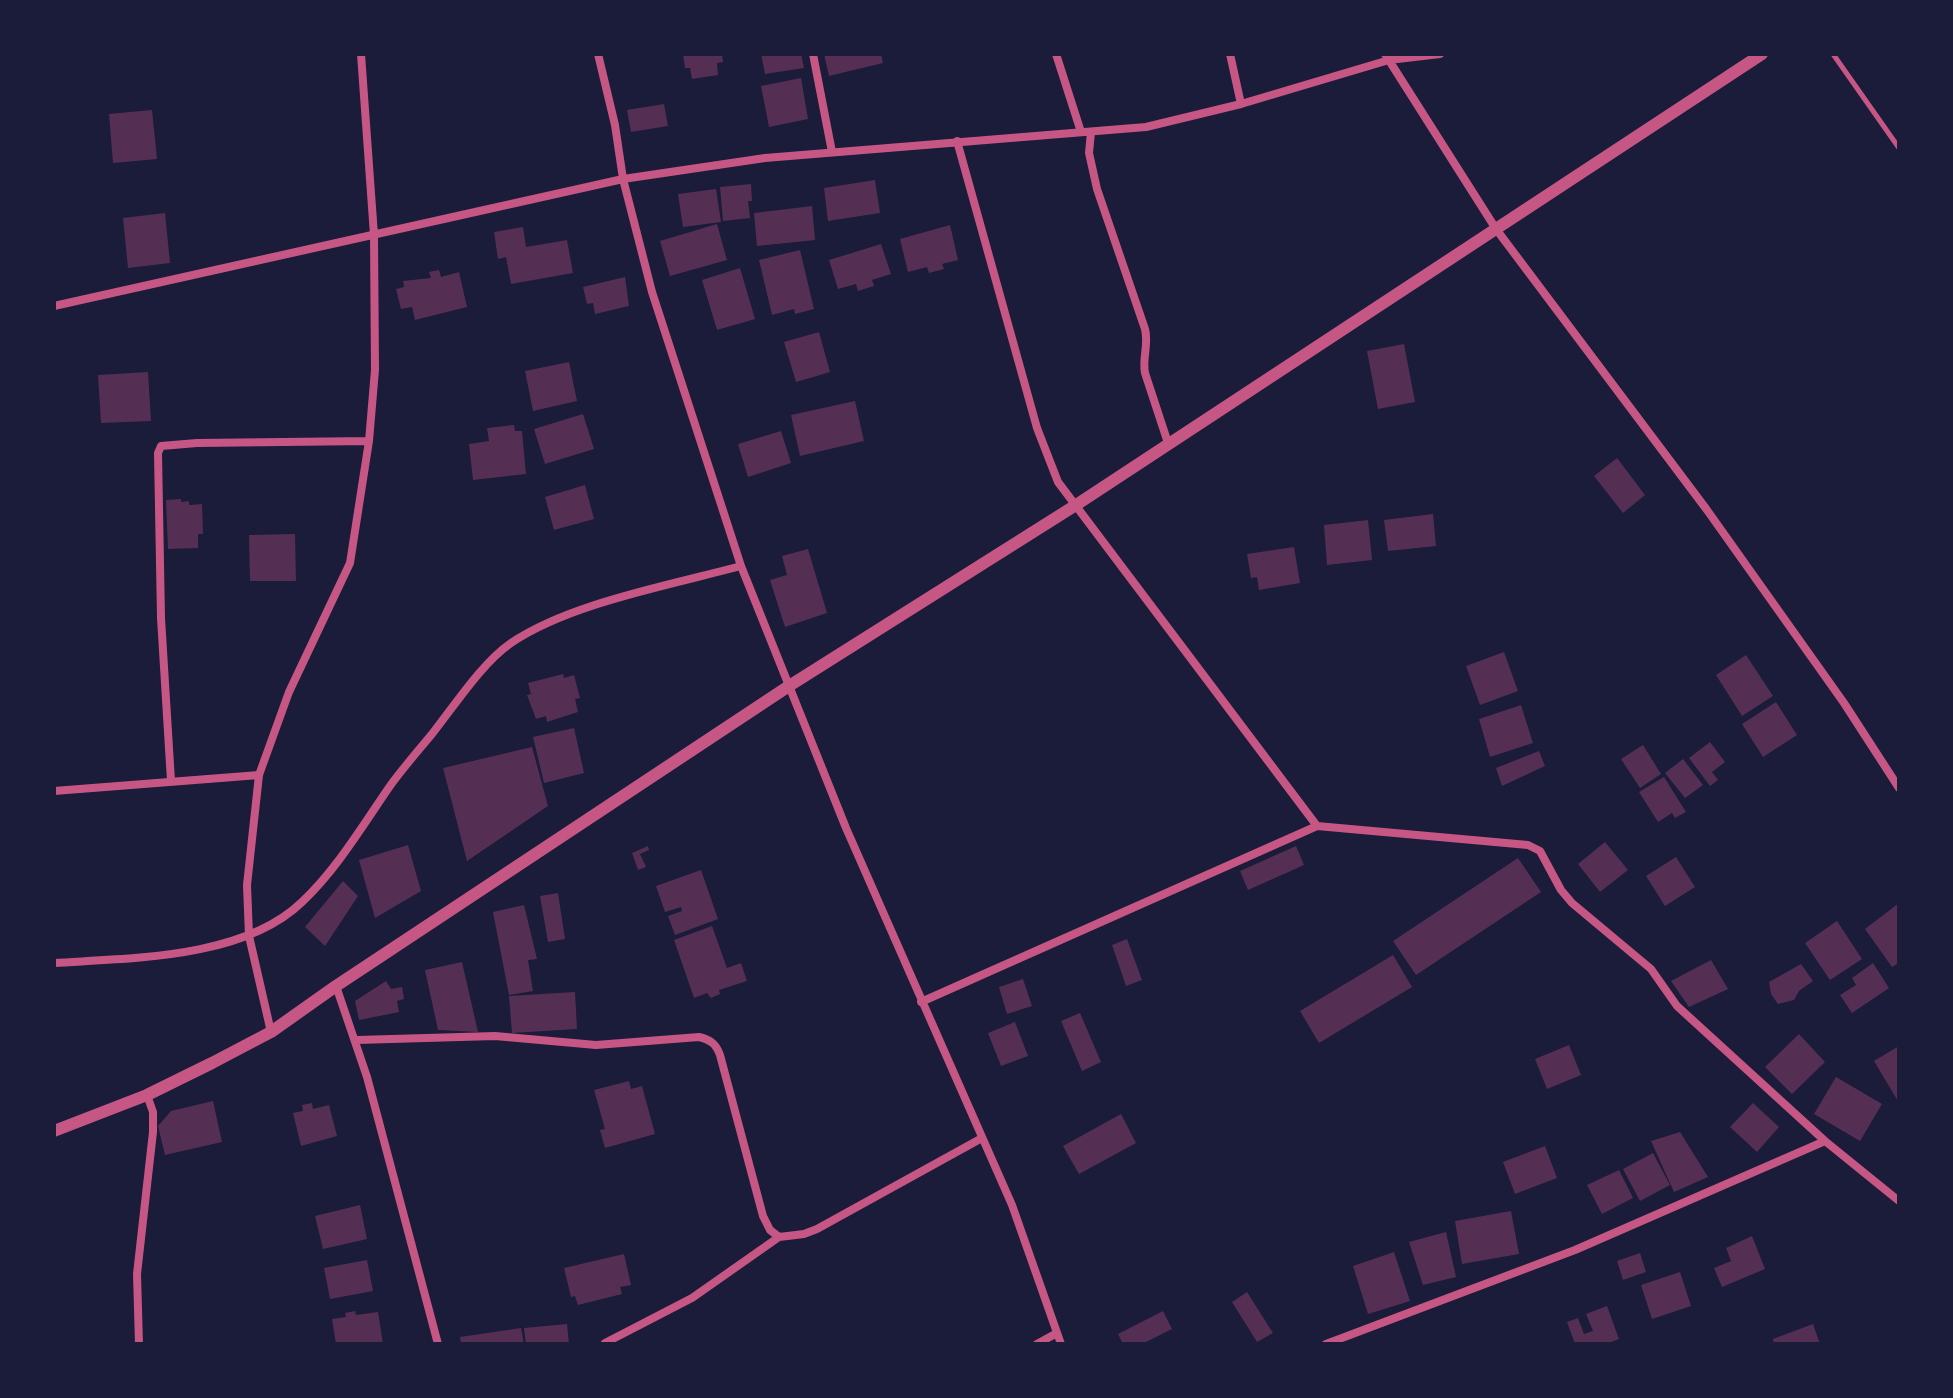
<!DOCTYPE html>
<style>
body{margin:0}
#map{position:relative;width:1953px;height:1398px;overflow:hidden;background:#1b1b3a;font-family:Figtree,sans-serif}
canvas{display:block}
.frame{position:absolute;inset:0;border:56px solid #1b1b3a;pointer-events:none}
</style>
<div id="map">
<canvas width="1953" height="1398"></canvas>
<div class="frame"></div>
</div>
<script>
const ctx = document.querySelector('canvas').getContext('2d');
ctx.lineJoin = 'round';
function fill(path, color) {
  ctx.fillStyle = color;
  ctx.fill(path, 'evenodd');
}
function stroke(path, color, width, dash) {
  ctx.strokeStyle = color;
  ctx.lineWidth = width;
  ctx.lineCap = dash ? 'butt' : 'round';
  ctx.setLineDash(dash || []);
  ctx.stroke(path);
}
const building = new Path2D(`
 M683 54H722L723 62 717 63 718 75 692 79 690 68H685Z
 M761 54H801L804 68 765 74Z
 M824 54H881L883 63 829 76Z
 M801 78 808 119 769 127 761 86Z
 M664 104 668 126 631 132 627 110Z
 M152 110 157 159 113 163 109 114Z
 M875 180 880 213 828 221 824 188Z
 M751 184 752 201H748L750 218 723 221 720 187Z
 M716 189 721 222 683 227 678 194Z
 M812 206 815 240 757 246 754 213Z
 M165 213 170 263 128 268 123 218Z
 M717 224 727 260 670 276 660 241Z
 M950 225 958 260 942 264 944 269 929 273 927 267 908 272 900 239Z
 M523 227 526 247 567 240 573 273 511 284 506 257 498 259 494 232Z
 M881 244 891 274 872 280 874 286 858 291 856 284 838 289 829 260Z
 M800 250 814 309 795 314 794 309 772 315 759 260Z
 M740 268 755 319 717 330 702 280Z
 M439 270 441 277 459 272 467 307 415 320 412 307 401 309 396 289 404 287 403 281 431 278 429 272Z
 M625 277 629 306 595 314 593 303 587 304 583 287Z
 M819 332 830 372 796 382 784 342Z
 M1404 344 1415 402 1378 409 1367 351Z
 M569 362 577 401 533 411 525 371Z
 M148 372 151 421 101 423 98 375Z
 M855 401 864 441 800 456 791 415Z
 M583 414 594 449 545 464 534 429Z
 M514 425 515 431H522L526 474 473 480 469 444 489 441 487 428Z
 M781 431 791 463 748 477 738 444Z
 M1617 458 1645 495 1623 513 1594 476Z
 M585 485 594 519 554 530 545 497Z
 M181 499V502L189 501V505L202 504 203 534H198V548L168 549 166 500Z
 M1433 514 1436 546 1388 551 1384 520Z
 M1368 520 1372 560 1327 565 1324 525Z
 M295 534 296 581H250L249 535Z
 M1294 547 1300 583 1259 590 1257 577 1251 578 1247 554Z
 M808 549 827 613 785 627 770 580 787 575 782 556Z
 M1504 652 1518 691 1480 705 1466 666Z
 M1746 655 1773 696 1742 716 1716 675Z
 M563 674 564 678 574 675 580 698 575 699 578 712 547 722 546 716 536 719 527 695 531 694 528 683Z
 M1776 702 1797 735 1763 757 1742 724Z
 M1521 705 1533 743 1490 757 1479 719Z
 M574 728 584 773 544 783 533 737Z
 M1710 742 1725 762 1712 772 1718 780 1710 786 1689 758Z
 M1643 745 1661 774 1640 788 1621 759Z
 M532 747 548 806 467 861 443 768Z
 M1539 751 1545 766 1502 786 1496 768Z
 M1683 759 1703 785 1685 798 1665 773Z
 M1664 777 1686 812 1675 818 1672 813 1658 822 1639 792Z
 M1605 842 1628 870 1600 892 1578 864Z
 M408 845 421 891 375 918 359 860Z
 M648 846 649 850 640 854 646 867 638 870 632 853Z
 M1296 846 1304 865 1248 890 1240 871Z
 M1676 857 1695 887 1665 906 1646 876Z
 M1518 858 1541 892 1416 975 1393 941Z
 M701 870 718 919 675 935 668 916 682 911 681 907 665 912 656 886Z
 M343 881 358 896 325 946 305 927Z
 M558 893 565 939 548 942 540 896Z
 M1899 903V963L1892 967 1865 929Z
 M524 905 537 959 528 960 533 991 509 995 493 912Z
 M1837 921 1862 959 1830 980 1805 943Z
 M712 926 727 968 741 963 747 981 719 990 720 994 711 998 707 993 694 998 674 940Z
 M1127 939 1142 980 1126 986 1112 945Z
 M1393 955 1412 987 1319 1043 1300 1011Z
 M1711 960 1728 989 1689 1007 1671 981Z
 M462 962 478 1032 438 1030 425 970Z
 M1873 963 1889 988 1852 1013 1840 995 1856 985 1852 978Z
 M1801 964 1813 981 1799 991 1794 1000 1778 1004 1771 994 1769 982Z
 M1023 979 1032 1006 1007 1014 999 987Z
 M386 981 391 989 402 987 404 999 397 1001 399 1012 359 1020 355 1001Z
 M575 992 577 1029 512 1033 509 996Z
 M1080 1013 1101 1062 1082 1071 1061 1021Z
 M1015 1022 1028 1056 1001 1066 988 1033Z
 M1799 1034 1825 1062 1792 1094 1765 1067Z
 M1569 1045 1581 1075 1547 1089 1535 1059Z
 M1899 1046V1103L1874 1061Z
 M1836 1077 1882 1104 1860 1141 1814 1114Z
 M629 1081 631 1089 642 1086 655 1134 605 1148 600 1130 605 1129 594 1090Z
 M213 1101 222 1142 165 1155 158 1126 171 1111Z
 M312 1103 313 1109 329 1105 337 1136 301 1146 293 1113 303 1111 302 1105Z
 M1753 1103 1779 1127 1757 1152 1730 1127Z
 M1121 1114 1136 1143 1079 1174 1063 1146Z
 M1680 1132 1708 1177 1674 1192 1651 1141Z
 M1545 1146 1557 1178 1515 1194 1503 1162Z
 M1653 1153 1670 1185 1640 1201 1623 1169Z
 M1619 1170 1633 1198 1602 1214 1587 1185Z
 M360 1205 367 1239 323 1249 315 1216Z
 M1511 1211 1519 1254 1462 1264 1455 1221Z
 M1446 1232 1456 1277 1423 1285 1409 1242Z
 M1752 1236 1765 1269 1722 1287 1714 1268 1731 1261 1726 1248Z
 M1394 1252 1410 1301 1368 1314 1353 1266Z
 M1640 1253 1646 1272 1623 1280 1617 1261Z
 M624 1254 631 1285 620 1287 622 1294 578 1305 575 1296 571 1297 564 1268Z
 M367 1260 373 1291 330 1299 324 1268Z
 M1680 1272 1691 1306 1652 1319 1641 1285Z
 M1247 1292 1273 1333 1257 1342 1232 1302Z
 M1607 1306 1619 1339 1606 1344H1575L1567 1322 1578 1318 1584 1334 1593 1331 1586 1314Z
 M355 1311 356 1315 378 1312 383 1344H336L332 1319 346 1317 345 1313Z
 M1163 1311 1172 1329 1142 1344H1123L1118 1334Z
 M567 1324 569 1344H526L524 1328Z
 M1813 1324 1820 1344H1774L1773 1339Z
 M521 1328 524 1344H461L460 1337Z`);
const service = new Path2D(`
 M1833 54 1899 148`);
const minor = new Path2D(`
 M598 54 615 125 623 179 652 292 741 566 846 828 1012 1205 1061 1344
 M813 54 832 152
 M1056 54 1081 132
 M1230 54 1241 104
 M1385 54 1496 229 1707 510 1844 703 1899 788
 M1091 132 1089 153 1097 189 1145 329C1149 345 1142 358 1145 373L1168 443
 M957 141 1037 428 1058 482 1317 826
 M54 306 623 179 765 158 1146 127 1241 104 1389 60 1440 54
 M171 781 161 618 158 453 161 446 197 443 369 441
 M54 791 259 775
 M54 963C131 958 243 959 302 902 337 869 363 825 390 786 403 768 418 751 432 734 455 705 482 663 511 643 570 603 671 585 741 566
 M336 986 367 1077 438 1344
 M921 1002 1317 826 1528 845 1540 851 1561 890 1572 903 1651 969 1677 1006 1825 1141 1899 1201
 M271 1032 249 936 247 885 259 775 289 692 350 563 369 441 375 370 374 235 361 54
 M357 1040 495 1036 596 1045 699 1037C711 1040 716 1044 720 1055L763 1216 770 1230 779 1237 804 1234 817 1229 982 1138
 M605 1343 692 1298 779 1237
 M139 1344 137 1274 153 1132V1112L147 1095
 M1037 1344 1057 1333
 M1326 1344 1575 1250 1825 1141`);
const tertiary = new Path2D(`
 M54 1131 147 1095 212 1063 271 1032 336 986 789 686 1076 505 1762 54`);
fill(building, '#542f53');
stroke(service, '#c65784', 5);
stroke(minor, '#c65784', 8);
stroke(tertiary, '#c65784', 12);
</script>
